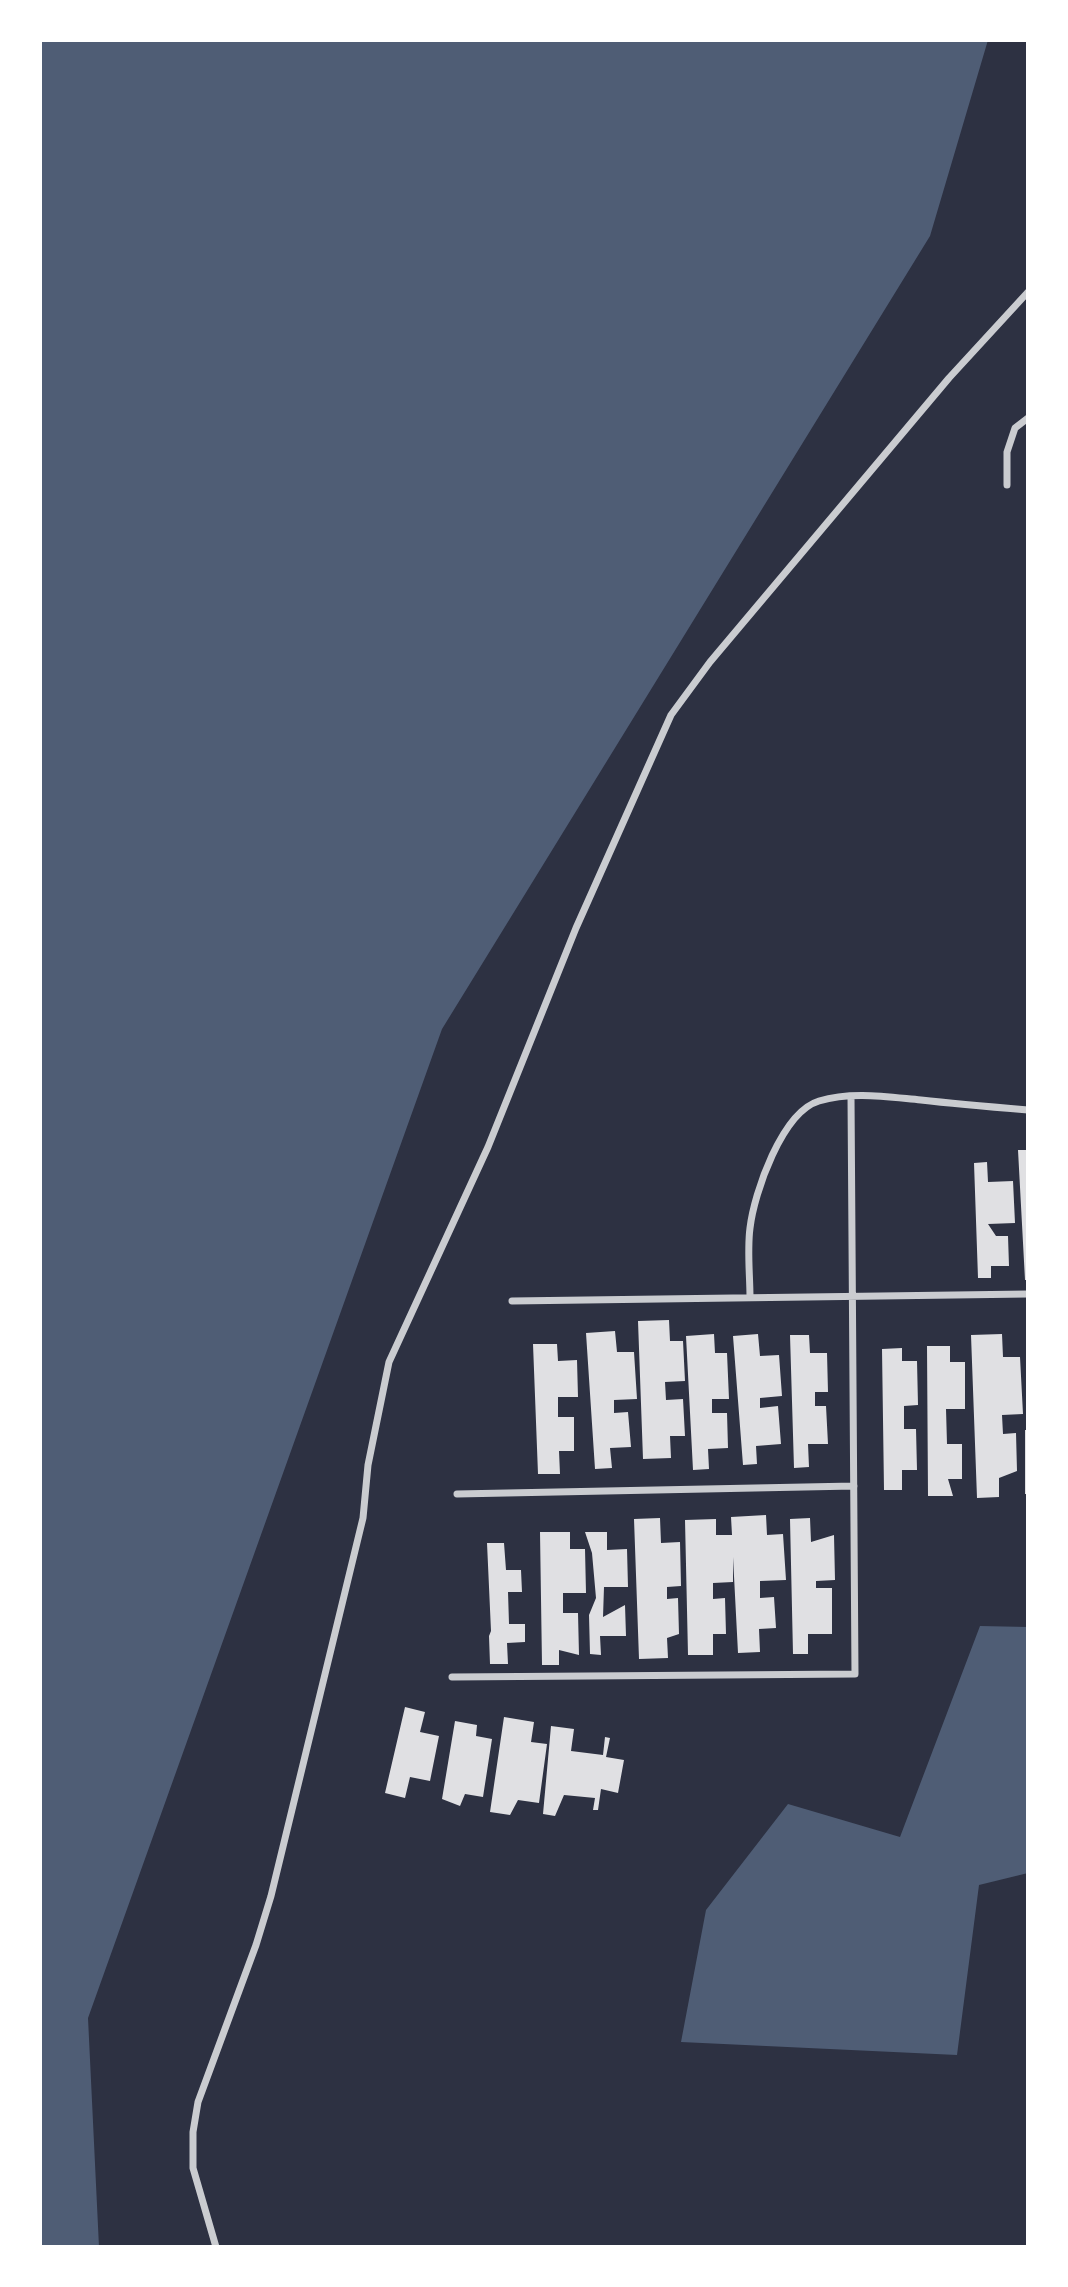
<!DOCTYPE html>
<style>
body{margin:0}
#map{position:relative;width:1068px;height:2287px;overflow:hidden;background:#2d3142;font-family:Quicksand,sans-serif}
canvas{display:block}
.frame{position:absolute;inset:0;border:42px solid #fff;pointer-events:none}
</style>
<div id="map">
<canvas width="1068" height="2287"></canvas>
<div class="frame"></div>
</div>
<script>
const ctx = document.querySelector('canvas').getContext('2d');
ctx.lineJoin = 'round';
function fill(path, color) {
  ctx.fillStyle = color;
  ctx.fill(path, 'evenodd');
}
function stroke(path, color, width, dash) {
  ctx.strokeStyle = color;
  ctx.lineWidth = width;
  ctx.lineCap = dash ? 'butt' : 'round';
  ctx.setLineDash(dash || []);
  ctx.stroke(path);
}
const water = new Path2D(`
 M40 40H988L930 236 442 1029 88 2018 99 2247H40Z
 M980 1626 1028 1627V1873L979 1885 957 2055 681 2042 706 1910 788 1804 900 1837Z`);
const building = new Path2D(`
 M1018 1150H1028V1280H1025Z
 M987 1162 988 1182 1013 1181 1015 1223 988 1224 996 1236H1008L1009 1266H991V1278H978L974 1163Z
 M669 1320 670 1341H683L685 1381 665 1382 666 1400 683 1399 685 1436H670L671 1458 643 1459 638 1321Z
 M615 1331 617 1352H634L637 1399 614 1400V1413L628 1412 631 1447 610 1448 612 1468 595 1469 586 1333Z
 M714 1334 715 1353H727L729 1399H712V1413H727L728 1448 708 1449 709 1469 693 1470 686 1336Z
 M758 1334 760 1356 779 1355 782 1396 760 1398V1408L778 1406 781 1444 756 1446 757 1464 743 1465 733 1336Z
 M1002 1334 1003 1357H1020L1023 1414 1002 1415 1003 1434 1016 1433 1017 1471 999 1478V1497L977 1498 971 1335Z
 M790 1335H809L810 1353H827L828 1392H815V1406H826L828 1444H808L809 1467 794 1468Z
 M533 1344H557L558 1361 577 1360 578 1397H558V1417H574V1451H559L560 1474H538Z
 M927 1346H950V1362H965V1409H946L947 1444H962V1479H948L953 1496H928Z
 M902 1348V1361H917L918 1405 904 1406V1429H916L917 1470H902V1490H884L882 1349Z
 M1025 1430H1028V1494H1025Z
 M766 1515 767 1535 783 1534 786 1580 760 1581V1598L774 1597 776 1628 759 1629 760 1652 738 1653 733 1557V1582L713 1583V1599L725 1598 726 1634H713V1655H688L685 1520 716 1519V1535H732L731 1517Z
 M660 1518 661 1543 680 1542 681 1586 667 1587V1599L678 1598 679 1634 667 1638 668 1658 639 1659 634 1519Z
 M810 1518 811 1542 834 1535 835 1580 816 1581V1588H832V1634H808V1654H793L790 1519Z
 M540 1532H570V1549H585L586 1593H563V1613H578L579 1655 559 1650V1665H542Z
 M585 1532H607V1550L627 1549 628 1587H604L603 1617 625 1605 626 1636H600L601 1655 590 1654 589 1615 596 1598 592 1553Z
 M487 1543H504L506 1570H521L522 1592H508L509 1624H525V1642L507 1643 508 1664H490L489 1636 491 1631Z
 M405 1707 425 1712 420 1732 439 1736 430 1781 410 1777 405 1798 385 1793Z
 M504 1717 534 1722 531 1742 547 1744 539 1803 518 1800 510 1815 490 1812Z
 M455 1721 477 1725 476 1736 492 1739 483 1797 465 1794 460 1806 442 1799Z
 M551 1726 574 1729 571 1751 603 1755 605 1737 610 1738 606 1757 624 1760 618 1793 601 1789 598 1810H593L595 1798 564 1795 555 1816 543 1814Z`);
const minor = new Path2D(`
 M1007 485V452L1015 428 1028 418
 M750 1298C750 1275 747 1251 750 1228 754 1193 782 1112 819 1101 852 1091 888 1097 921 1100 956 1104 992 1107 1028 1110
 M512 1301 1028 1294
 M457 1494 854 1486
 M452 1677 855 1674 851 1096
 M216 2247 193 2168V2132L198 2102 256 1945 271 1896 363 1518 368 1465 389 1362 488 1147 576 928 671 715 710 662 949 378 1028 292`);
fill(water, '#4f5d75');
fill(building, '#e0e0e3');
stroke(minor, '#caccd0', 7);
</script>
